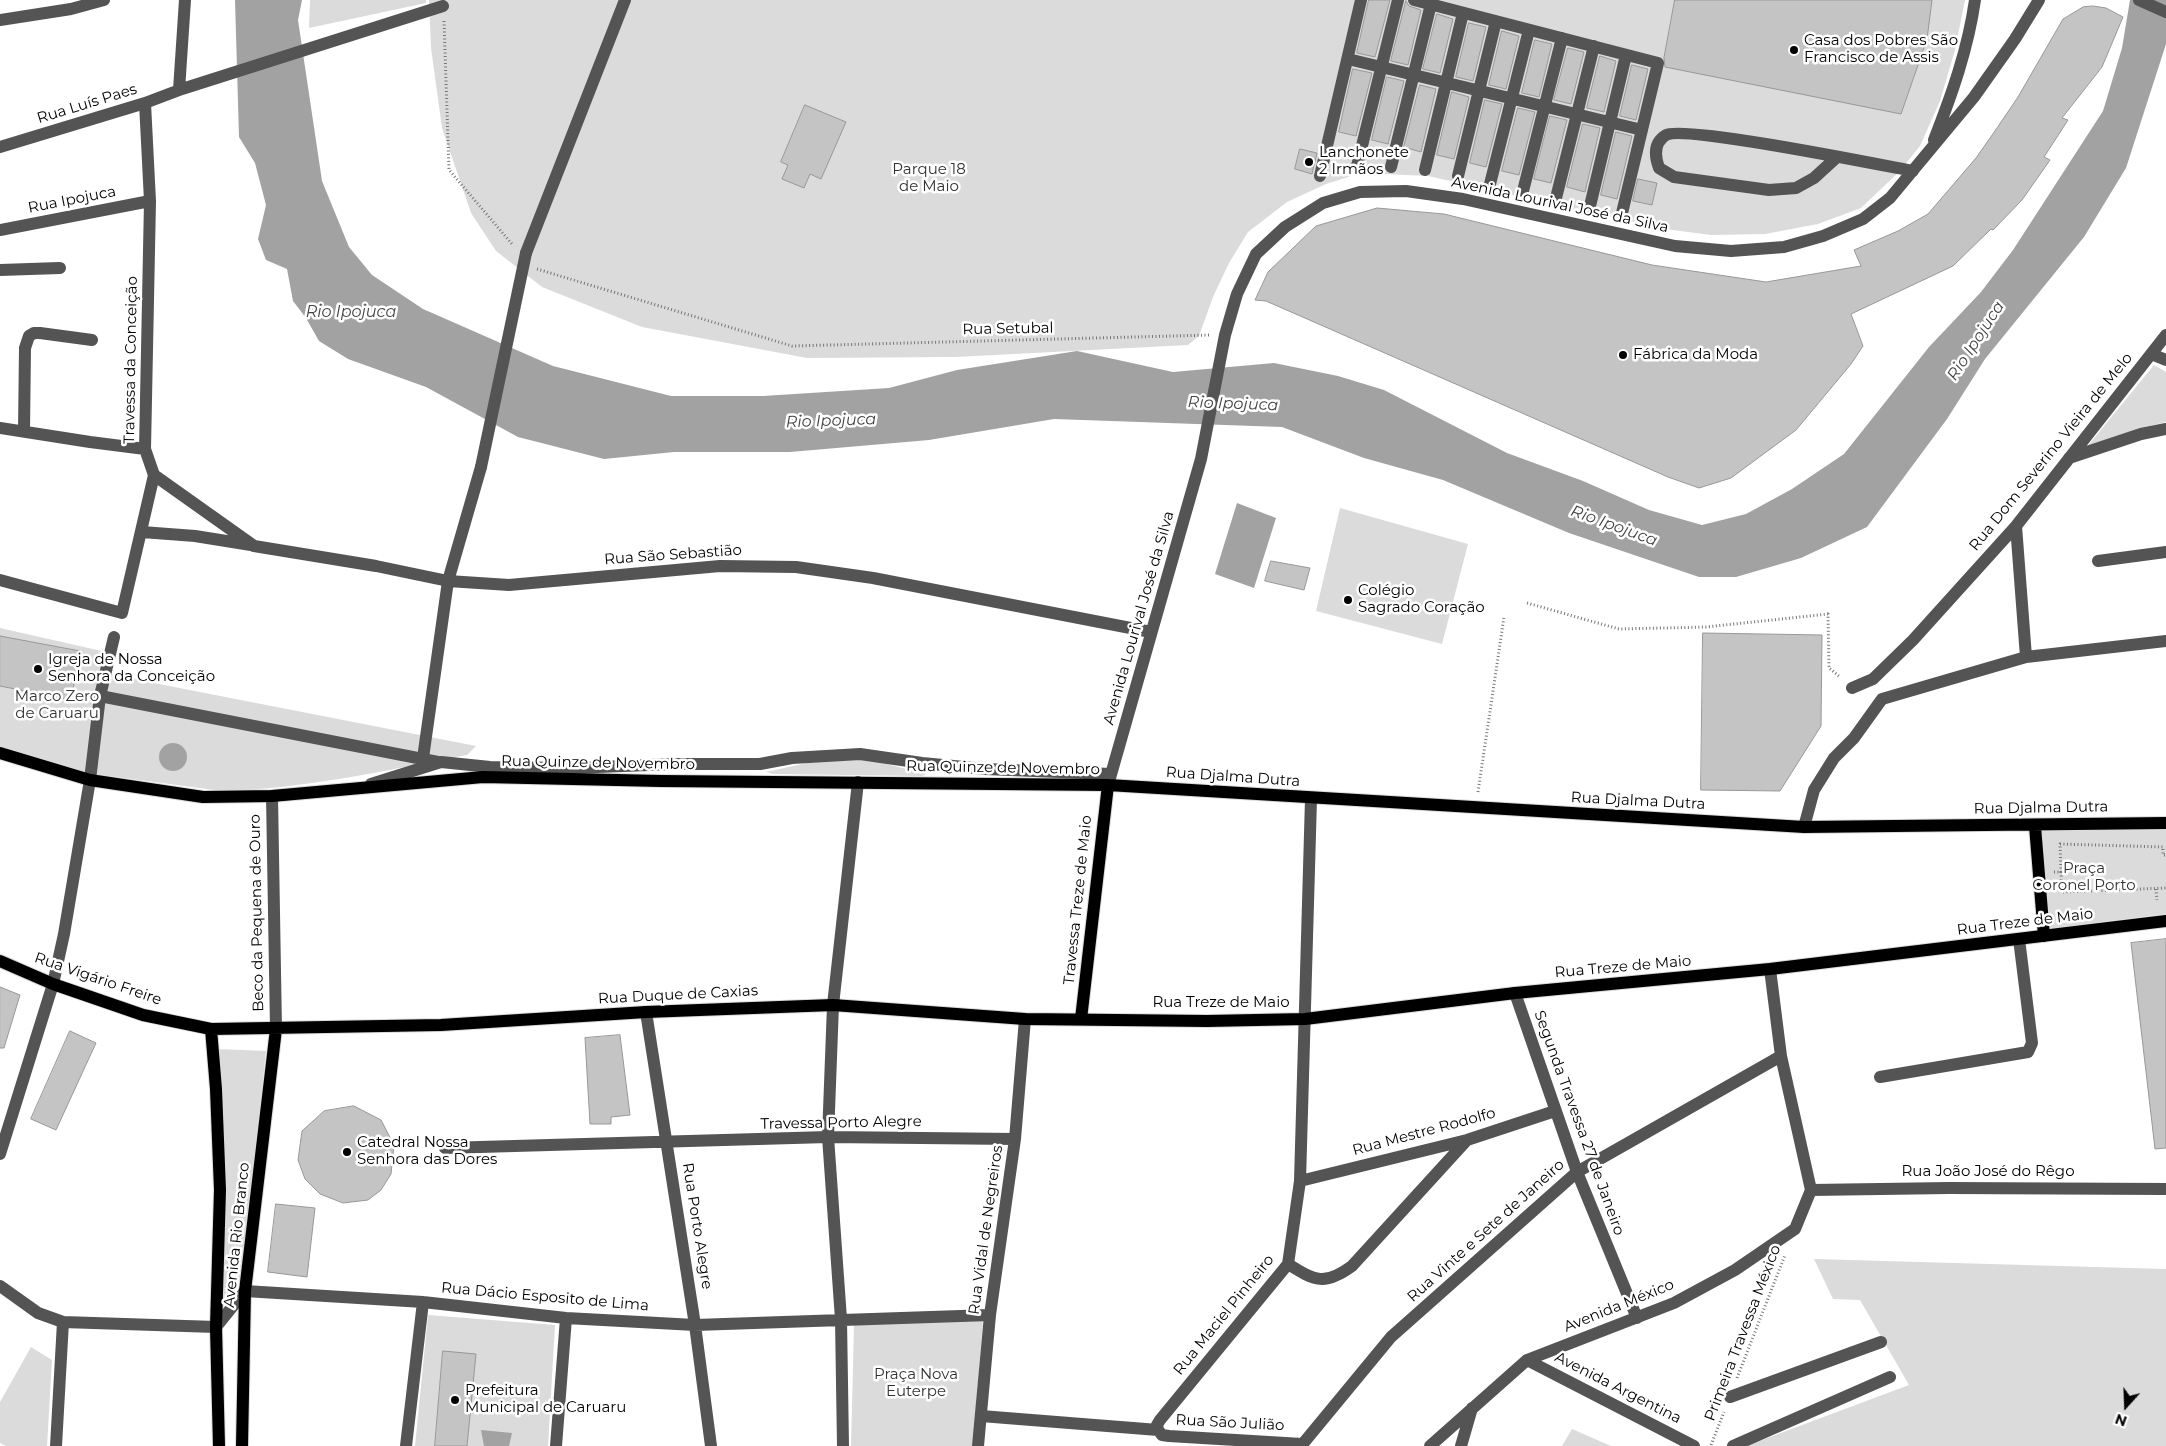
<!DOCTYPE html>
<meta charset="utf-8">
<style>
body{margin:0}
#map{position:relative;width:2166px;height:1446px;overflow:hidden;background:#fff;font-family:Montserrat,sans-serif}
canvas{display:block}
.north{position:absolute;left:2101px;top:1381px;width:50px;height:50px;-webkit-text-stroke:4px #fff;paint-order:stroke;rotate:200deg;font-size:14px;font-weight:700;line-height:20px;text-align:center;color:#000}
.north::after{content:'';display:block;margin:auto;width:18px;height:22px;background:#000;clip-path:polygon(50% 0,100% 100%,50% 72%,0 100%)}
</style>
<div id="map">
<canvas width="2166" height="1446"></canvas>
<div class="north">N</div>
</div>
<script>
const ctx = document.querySelector('canvas').getContext('2d');
ctx.lineJoin = 'round';
function fill(path, color) {
  ctx.fillStyle = color;
  ctx.fill(path, 'evenodd');
}
function stroke(path, color, width, dash) {
  ctx.strokeStyle = color;
  ctx.lineWidth = width;
  ctx.lineCap = dash ? 'butt' : 'round';
  ctx.setLineDash(dash || []);
  ctx.stroke(path);
}
function drawText(font, color, halo, rows, align = 'center') {
  ctx.font = font + ' Montserrat,sans-serif';
  ctx.lineWidth = 5;
  ctx.setLineDash([]);
  ctx.textBaseline = 'middle';
  ctx.strokeStyle = halo;
  ctx.fillStyle = color;
  for (const [text, x, y, turn = 0] of rows) {
    ctx.save();
    ctx.translate(x, y);
    ctx.rotate((+turn || 0) * Math.PI / 180);
    ctx.textAlign = isNaN(turn) ? turn : align;
    if (halo) ctx.strokeText(text, 0, 0);
    ctx.fillText(text, 0, 0);
    ctx.restore();
  }
}
const green = new Path2D(`
 M310 0H426V3L309 28Z
 M429 0H1965L1955 50 1940 101 1920 146 1899 172 1861 208 1818 224 1765 234 1711 235 1665 229 1428 176 1361 173 1326 184 1287 202 1248 232 1229 263 1213 297 1199 336 1188 345 956 357 807 358 642 327 542 287 496 251 471 213 442 128 431 48Z
 M2154 365 2166 372V422L2145 427 2086 448Z
 M1340 508 1468 544 1442 644 1316 611Z
 M0 628 106 652 101 669 113 675 476 746 467 755C389 770 302 789 222 791L72 771 0 748Z
 M847 759 874 761 927 774 922 776 773 774 766 772 820 760Z
 M2166 829V914L2038 930 2031 831Z
 M217 1049 266 1051 242 1280 223 1305C224 1220 228 1133 217 1049Z
 M1814 1259 2166 1269V1446H1746L1909 1385 1860 1300 1833 1299Z
 M428 1315 555 1325 548 1446H415Z
 M983 1320 973 1446H851L854 1324Z
 M31 1347 52 1360 47 1446H6L0 1443V1402Z
 M1572 1429 1611 1446H1562Z`);
const water = new Path2D(`
 M235 0H302L298 20 322 181 349 247 372 275 423 309 553 366 671 396H763L889 388 957 370 1077 351 1173 372 1274 363 1338 376 1384 390 1507 453 1583 481 1649 510 1702 525 1746 514 1792 489 1844 454 1929 347 1981 292 2013 250 2103 111 2122 48 2130 0H2166V44L2126 168 2084 237 1985 359 1947 419 1867 527 1801 558 1736 577H1699L1569 533 1443 480 1364 458 1282 427 1054 419 929 440 790 452H674L604 459 518 437 426 387 348 359 319 341 306 318 293 301 287 269 266 260 258 239 266 205 255 163 239 137Z
 M1237 503 1276 518 1254 588 1215 574Z
 M159 757a14 14 0 1 1 28 0a14 14 0 1 1-28 0Z
 M481 1430 512 1433 509 1446H484Z`);
const building = new Path2D(`
 M1369 0H1390L1375 57 1357 53Z
 M1675 0H1932L1927 39 1901 114 1665 67 1664 58Z
 M1406 1 1409 6 1421 10 1408 65 1391 61Z
 M2093 6 2106 8 2123 17 2102 67 2062 118 2068 120 2044 157 2050 160 2022 200 1993 230 1991 229 1953 266 1851 314 1863 346 1851 364 1796 430 1731 478 1699 488 1668 477 1266 301 1255 300 1268 272 1316 226 1377 208 1444 214 1652 265 1766 282 1861 266 1854 250 1898 231 1928 214 1976 158 1997 128 2018 97 2063 19 2083 7Z
 M1437 14 1453 19 1440 73 1423 69Z
 M1469 23 1486 27 1473 81 1456 77Z
 M1502 31 1519 36 1506 89 1489 85Z
 M1535 40 1552 44 1539 97 1522 93Z
 M1568 48 1584 52 1571 104 1554 100Z
 M1600 56 1616 61 1604 112 1587 108Z
 M1632 65 1648 69 1636 120 1620 116Z
 M1353 69 1372 73 1356 136 1339 132Z
 M1387 77 1404 81 1388 144 1372 140Z
 M1420 85 1436 89 1421 152 1404 147Z
 M1452 92 1469 97 1454 159 1437 155Z
 M1485 100 1502 104 1486 167 1470 163Z
 M805 105 846 122 821 179 810 174 804 188 782 179 788 165 781 162Z
 M1518 108 1535 112 1519 175 1502 171Z
 M1550 116 1567 120 1551 183 1534 179Z
 M1583 124 1600 128 1585 192 1567 187Z
 M1616 132 1632 136 1617 199 1601 195Z
 M1300 149 1317 153 1312 174 1295 169Z
 M1638 179 1657 183 1652 205 1633 201Z
 M1271 561 1310 568 1304 590 1265 581Z
 M1703 633 1822 635 1821 726 1780 791 1701 790Z
 M0 636 80 651 71 700 0 686Z
 M2166 939V1148L2155 1149 2131 943Z
 M0 987 20 995 4 1048H0Z
 M70 1031 96 1043 56 1130 31 1119Z
 M620 1035 630 1115 611 1117V1124H590L585 1038Z
 M354 1106 381 1120 394 1145 391 1174 381 1190 368 1200 343 1203 320 1194 305 1179 298 1160 302 1131 324 1111Z
 M276 1204 315 1208 307 1277 268 1272Z
 M443 1351 476 1354 467 1446H435Z`);
const path = new Path2D(`
 M444 21 449 170 512 244
 M537 269 792 346 1210 335
 M1527 603 1619 629 1706 627 1828 614 1829 668 1840 677
 M1478 792 1504 617
 M2054 872H2061L2062 892 2166 888
 M2061 872 2060 844 2163 847V855H2166
 M2156 889 2157 900
 M1737 1378 1785 1255
 M1711 1445 1724 1412`);
const minor = new Path2D(`
 M1414 0 1658 63 1622 213
 M2139 0 2166 12
 M0 20 71 9 104 0
 M1348 59 1642 130
 M179 90 185 0
 M1934 140C1952 94 1968 49 1975 0
 M0 147 145 103 182 89 443 6
 M1837 157 1814 178 1796 188 1769 190 1674 177 1659 168C1655 157 1653 143 1666 135 1683 125 1881 165 1913 171
 M1357 166 1398 0
 M1391 167 1431 4
 M1425 170 1463 13
 M1320 176 1361 0
 M1458 176 1496 21
 M1490 184 1529 30
 M1523 191 1562 38
 M1556 198 1594 46
 M1590 206 1626 55
 M0 230 150 201
 M526 253 625 0
 M0 270 60 268
 M2151 354 2166 360
 M0 428 90 442 145 449
 M24 431 25 348 29 336 34 333H40L92 340
 M2069 458 2141 434 2166 429
 M154 475 254 546 376 566 448 581 509 585 720 566 796 567 873 578 1151 632
 M2016 526 2026 657
 M142 532 195 536 251 545
 M2098 561 2166 552
 M0 580 122 613 154 475 145 449 150 201 145 103
 M1852 688 1873 679 1913 640 2016 526 2166 335
 M100 696 438 762
 M423 758 448 581 481 467
 M371 784 441 762 490 767 572 768 675 764H760L792 758 860 754 922 763 985 769 1111 774
 M1108 785 1201 459 1225 335 1237 294 1256 254 1285 227 1323 203 1360 192 1406 191 1463 199 1675 246 1731 251 1784 247 1823 236 1863 219 1890 198 1974 97 2015 39 2039 0
 M272 796 276 1029
 M1804 827 1814 790 1834 758 1854 738 1882 699 2026 657 2166 641
 M1770 969 1781 1056 1811 1190
 M1515 993 1577 1172 1637 1318
 M646 1012 695 1325 711 1446
 M1880 1077 2028 1052 2032 1043 2019 939
 M445 1148 828 1137 1015 1139
 M0 1154 53 984 64 934 90 780 100 696 114 637
 M1300 1181 1467 1140 1555 1111
 M1811 1190 1949 1188 2166 1189
 M1288 1264C1315 1281 1325 1286 1352 1266L1467 1140
 M0 1286 38 1313 63 1322 216 1327 245 1291 423 1302 566 1318 695 1325 990 1315
 M1527 1360 1694 1446
 M1730 1397 1881 1342
 M981 1416 1158 1430
 M1158 1430 1157 1425 1160 1420 1288 1264 1300 1181 1311 799
 M1158 1430 1162 1435 1169 1436 1302 1444
 M56 1446 63 1322
 M406 1446 423 1302
 M556 1446 566 1318
 M843 1446 841 1319 828 1137 833 1005 858 782
 M978 1446 990 1315 1015 1139 1025 1019
 M1301 1446 1391 1337 1577 1172 1781 1056
 M1430 1446 1527 1360 1674 1303 1735 1270 1795 1229 1811 1190
 M1461 1446 1472 1408
 M1733 1446 1890 1377`);
const major = new Path2D(`
 M0 753 90 780 203 797 272 796 483 777 661 781 1108 785 1804 827 2166 823
 M2035 826 2044 936
 M0 961 53 984 143 1015 211 1029 441 1025 646 1012 833 1005 1025 1019 1207 1021 1305 1019 1515 993 1770 969 2166 921
 M1081 1019 1108 785
 M211 1029 216 1089 220 1190 216 1327 219 1446
 M242 1446 245 1291 276 1029`);
const minorBridge = new Path2D(`
 M481 467 526 253`);
const markers = [
 [1794,50,5,"#000"],
 [1309,162,5,"#000"],
 [1623,355,5,"#000"],
 [1348,600,5,"#000"],
 [38,669,5,"#000"],
 [347,1152,5,"#000"],
 [455,1400,5,"#000"]
];
const poiNames = [
 ["Casa dos Pobres São",1804,41],
 ["Francisco de Assis",1804,58],
 ["Lanchonete",1319,153],
 ["2 Irmãos",1319,170],
 ["Fábrica da Moda",1633,355],
 ["Colégio",1358,591],
 ["Sagrado Coração",1358,608],
 ["Igreja de Nossa",48,660],
 ["Senhora da Conceição",48,677],
 ["Catedral Nossa",357,1143],
 ["Senhora das Dores",357,1160],
 ["Prefeitura",465,1391],
 ["Municipal de Caruaru",465,1408]
];
const streetNames = [
 ["Rua Luís Paes",87,104,-17],
 ["Rua Ipojuca",72,200,-11],
 ["Avenida Lourival José da Silva",1560,205,12],
 ["Rua Setubal",1008,329,-1],
 ["Travessa da Conceição",131,360,-89],
 ["Rua Dom Severino Vieira de Melo",2051,452,-51],
 ["Rua São Sebastião",673,555,-4],
 ["Avenida Lourival José da Silva",1139,618,-74],
 ["Rua Quinze de Novembro",598,763,1],
 ["Rua Quinze de Novembro",1003,768,1],
 ["Rua Djalma Dutra",1233,777,4],
 ["Rua Djalma Dutra",1638,801,3],
 ["Rua Djalma Dutra",2041,808,-1],
 ["Travessa Treze de Maio",1078,900,-84],
 ["Beco da Pequena de Ouro",257,913,-91],
 ["Rua Treze de Maio",2025,922,-7],
 ["Rua Treze de Maio",1623,967,-5],
 ["Rua Vigário Freire",98,979,19],
 ["Rua Duque de Caxias",678,995,-3],
 ["Rua Treze de Maio",1221,1003],
 ["Travessa Porto Alegre",841,1123,-1],
 ["Segunda Travessa 27 de Janeiro",1579,1123,70],
 ["Rua Mestre Rodolfo",1424,1132,-15],
 ["Rua João José do Rêgo",1988,1172],
 ["Rua Porto Alegre",697,1226,81],
 ["Rua Vidal de Negreiros",986,1230,-82],
 ["Rua Vinte e Sete de Janeiro",1486,1231,-42],
 ["Avenida Rio Branco",237,1235,-84],
 ["Rua Dácio Esposito de Lima",545,1297,5],
 ["Avenida México",1619,1306,-22],
 ["Rua Maciel Pinheiro",1224,1315,-51],
 ["Primeira Travessa México",1743,1333,-69],
 ["Avenida Argentina",1618,1388,27],
 ["Rua São Julião",1230,1423,3]
];
const parkNames = [
 ["Parque 18",929,170],
 ["de Maio",929,187],
 ["Marco Zero",57,697],
 ["de Caruaru",57,714],
 ["Praça",2084,869],
 ["Coronel Porto",2084,886],
 ["Praça Nova",916,1375],
 ["Euterpe",916,1392]
];
const waterNames = [
 ["Rio Ipojuca",351,312],
 ["Rio Ipojuca",1976,341,-57],
 ["Rio Ipojuca",1233,404,2],
 ["Rio Ipojuca",831,421,-2],
 ["Rio Ipojuca",1614,526,20]
];
fill(green, '#dbdbdb');
fill(water, '#a2a2a2');
fill(building, '#c4c4c4');
stroke(building, '#989898', 1);
stroke(major, '#dbdbdb', 14);
stroke(path, '#767676', 3, [1, 2.5]);
stroke(minor, '#545454', 12);
stroke(major, '#000', 12);
stroke(minorBridge, '#545454', 12);
for (const [x, y, r, color] of markers) {
  const dot = new Path2D();
  dot.arc(x, y, r, 0, 2 * Math.PI);
  ctx.fillStyle = color;
  ctx.fill(dot);
  stroke(dot, '#fff', 2);
}
drawText('15px', '#000', '#fff', poiNames, 'left');
drawText('15px', '#000', '#fff', streetNames);
drawText('15px', '#323232', '#fff', parkNames);
drawText('italic 16px', '#434343', '#fff', waterNames);
</script>
